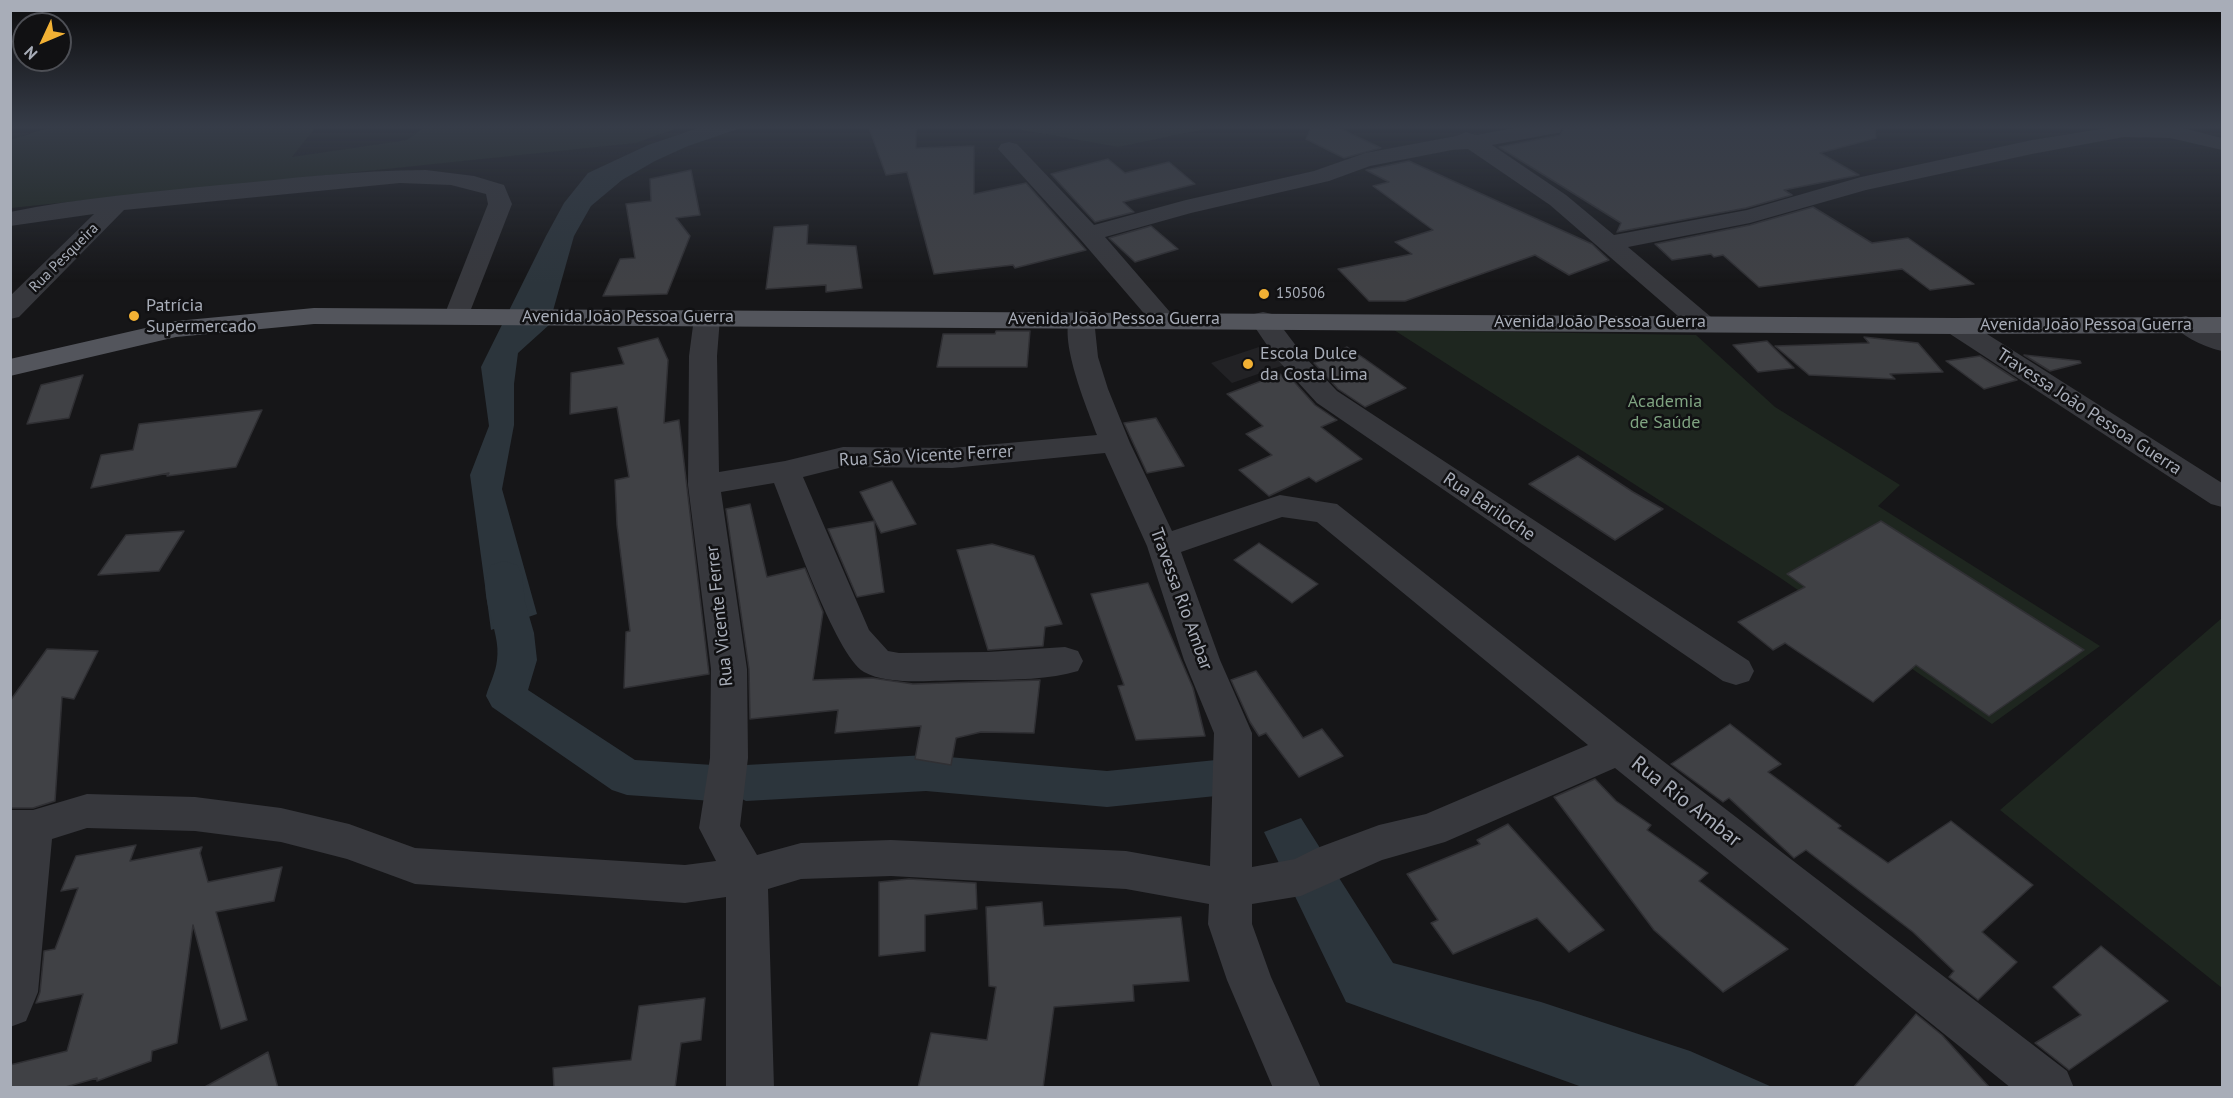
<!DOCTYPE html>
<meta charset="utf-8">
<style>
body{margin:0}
#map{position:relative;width:2233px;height:1098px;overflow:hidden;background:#161618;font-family:"PT Sans",sans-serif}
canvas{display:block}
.frame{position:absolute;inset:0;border:12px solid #a8adb8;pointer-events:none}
.north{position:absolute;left:12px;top:12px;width:60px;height:60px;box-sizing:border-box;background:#111113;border:2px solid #4d4f55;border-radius:50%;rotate:226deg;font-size:16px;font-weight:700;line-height:24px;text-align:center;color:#a8adb8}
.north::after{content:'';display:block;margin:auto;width:21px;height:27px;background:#f2b134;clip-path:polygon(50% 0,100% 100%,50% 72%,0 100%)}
</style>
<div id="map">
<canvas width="2233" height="1098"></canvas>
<div class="frame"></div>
<div class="north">N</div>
</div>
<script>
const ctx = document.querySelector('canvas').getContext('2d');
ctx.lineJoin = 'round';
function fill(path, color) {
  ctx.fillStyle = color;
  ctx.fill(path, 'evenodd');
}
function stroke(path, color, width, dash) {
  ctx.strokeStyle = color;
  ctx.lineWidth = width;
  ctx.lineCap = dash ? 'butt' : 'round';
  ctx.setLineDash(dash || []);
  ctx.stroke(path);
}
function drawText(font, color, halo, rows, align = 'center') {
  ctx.font = font + ' "PT Sans",sans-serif';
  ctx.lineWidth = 5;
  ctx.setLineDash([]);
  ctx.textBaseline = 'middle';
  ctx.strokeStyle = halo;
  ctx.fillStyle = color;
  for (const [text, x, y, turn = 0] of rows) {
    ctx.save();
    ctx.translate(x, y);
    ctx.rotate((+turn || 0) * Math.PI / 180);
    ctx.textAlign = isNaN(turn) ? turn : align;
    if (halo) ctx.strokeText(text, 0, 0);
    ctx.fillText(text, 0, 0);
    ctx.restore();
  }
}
const built = new Path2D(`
 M1262 346 1284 365 1232 383 1211 363Z`);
const green = new Path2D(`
 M48 128H315L292 157 407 140 423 128H678L636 143 11 208 10 140Z
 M1011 128H1210L1118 147Z
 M1394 330 1696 335 1775 407 1900 485 1878 506 2100 646 1992 724 1779 577Z
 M2222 618V988L2000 810Z`);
const water = new Path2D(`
 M698 128H741L688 146 655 161 622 180 591 206 574 236 549 325 518 353 514 384V425L502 489 537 614 491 630 470 475 489 426 481 367 546 236 564 203 588 173 648 145Z
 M1301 818 1393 963 1541 1002 1690 1051 1772 1087H1582L1346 1002 1264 832Z`);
const canal = new Path2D(`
 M504 561 517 565 522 574 525 602 534 633 537 660 528 690 635 760 713 765 730 773 746 765 926 755 1107 771 1216 760 1231 765 1237 778 1231 791 1216 796 1107 807 926 791 746 801 730 793 713 801 627 795 612 790 492 707 486 696C489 685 496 672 497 660 502 629 474 594 491 565Z`);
const building = new Path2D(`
 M869 128H916V148L974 146V194L1026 183 1086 250 1015 268 1013 265 934 274 907 172 886 175Z
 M1311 128H1339L1381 148 1344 158 1306 139Z
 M1564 128H1875L1876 138 1820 153 1859 175 1784 190 1792 195 1746 208 1617 232 1621 223 1499 147 1560 135Z
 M1108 159 1125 173 1169 162 1195 184 1123 202 1134 212 1095 222 1051 174Z
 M1409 161 1592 244 1609 260 1569 275 1535 255 1405 301H1369L1338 269 1412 254 1395 242 1433 230 1373 186 1389 182 1366 170Z
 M691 170 700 215 676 218 690 236 667 294 603 296 620 259 635 258 626 204 651 201 650 179Z
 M1813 207 1872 243 1908 238 1974 284 1930 290 1902 269 1759 287 1723 255 1714 257 1711 254 1672 260 1655 244 1750 225Z
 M808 225 807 244 856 246 862 288 826 292V285L766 289 774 227Z
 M1151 226 1178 249 1135 262 1109 238Z
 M996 331H1030L1027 367H937L943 334H995Z
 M1864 337 1918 343 1943 372 1890 374 1895 379 1809 375 1775 346 1869 343Z
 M658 338 668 360 664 423 679 420 709 674 624 688 626 632 630 631 617 525 615 480 629 477 617 407 570 414 571 373 624 364 618 348Z
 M1767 341 1794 368 1758 372 1733 345Z
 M1347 347 1365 359 1406 388 1365 407 1338 389 1314 363Z
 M2024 355 2080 361 2081 363 2050 371Z
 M1980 356 2017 380 1984 389 1946 361Z
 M1280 374 1283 377 1288 375 1315 405 1337 420 1321 427 1362 459 1316 482 1309 477 1269 496 1239 470 1272 455 1246 434 1263 426 1227 394Z
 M83 375 69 418 27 424 41 385Z
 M262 410 236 467 167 476 169 473 91 488 101 455 133 450 139 424Z
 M1156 418 1184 466 1147 473 1124 423Z
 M1578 456 1633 492 1663 509 1615 540 1529 484Z
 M892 481 916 524 881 533 860 492Z
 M750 504 767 577 805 568 823 612 813 680 872 678 913 684 1040 680 1034 733 981 732 956 738 951 765 915 759 921 726 835 733 838 710 750 719 749 669 726 509Z
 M874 521 884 592 857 597 828 529Z
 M1881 521 2084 650 1989 716 1916 665 1873 702 1785 643 1773 650 1738 622 1805 587 1787 574Z
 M184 531 159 571 98 575 126 535Z
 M1259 543 1318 584 1292 603 1234 560Z
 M992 544 1034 556 1062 624 1045 627 1043 646 988 650 957 550Z
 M1148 583 1193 688 1205 736 1136 740 1118 686 1124 685 1091 594Z
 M47 649 98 651 74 699 62 697 55 801 33 808H10V701Z
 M1256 671 1303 738 1322 729 1343 756 1299 777 1266 733 1259 736 1250 722 1231 680Z
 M1730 724 1781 764 1768 772 1841 826 1838 828 1888 863 1951 821 2033 885 1982 932 2017 962 1978 1000 1949 977 1954 971 1913 932 1806 850 1794 858 1729 798 1723 802 1671 764Z
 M1595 779 1616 801 1651 825 1647 830 1708 873 1699 881 1788 949 1723 992 1654 930 1554 797Z
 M1508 824 1604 930 1569 952 1537 918 1453 954 1431 923 1438 920 1407 874 1480 844 1477 840Z
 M136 845 130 861 202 847 200 853 208 882 282 867 274 901 216 912 247 1020 221 1029 193 925 177 1043 152 1051 151 1061 97 1081V1078L62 1088H10V1065L67 1051 83 994 36 1003 40 992 44 951 55 949 78 888 61 891 76 856Z
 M909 879 976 883 977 909 925 915V951L879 956V882Z
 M1042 902 1044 926 1181 917 1189 981 1133 985 1134 1001 1054 1007 1043 1088H918L931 1033 987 1040 996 987 989 986 986 907Z
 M2101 946 2168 1001 2069 1070 2035 1043 2081 1015 2053 987Z
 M705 998 701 1040 681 1043 675 1088H554L553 1068 631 1060 639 1006Z
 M1916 1014 1942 1035 1990 1088H1853Z
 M268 1052 278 1088H203Z`);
const street = new Path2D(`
 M1514 128H1562L1560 133 1552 134 1492 145 1566 195 1614 235 1747 210 1861 177 2032 140 2107 128H2183L2222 138V150L2170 138 2124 137 2032 154 1866 190 1750 223 1628 247 1711 317 1715 323 1711 329 1702 331 1693 329 1550 205 1468 149 1452 150 1370 166 1329 181 1191 213 1105 237 1176 319 1172 325 1163 327 1154 325 1080 239 998 149 1001 144 1009 142 1017 144 1094 225 1186 200 1314 171 1365 153 1456 136 1466 132 1476 135Z
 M426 170 474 176 504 185 512 204 466 322 457 324 448 322 444 316 488 204 486 194 451 185 400 183 124 210 19 317 10 319V296L94 214 10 226V212C79 198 150 192 220 185 288 179 357 170 426 170Z
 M707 310 716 312 720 318 717 356 719 472 785 461 843 447 952 448 1097 435C1088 410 1056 336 1072 313L1081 311 1090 313 1094 319 1098 357 1108 389 1130 443 1172 531 1280 495 1337 504 1633 738 2067 1071 2074 1088H2011L1615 768 1445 842 1382 860 1301 896 1252 904V924L1271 977 1321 1088H1273L1227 980 1208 924 1209 904 1126 889 891 876 801 879 768 889 774 1088H726V897L685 903 415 884 347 859 281 842 195 831 87 828 52 839 38 992 26 1021 10 1027V810H33L87 794 195 797 281 808 349 824 415 848 685 865 716 861 699 828 710 758 711 669 688 485 689 356 694 318 698 312ZM1105 453 1147 546 1184 660 1214 733 1210 866 1126 851 891 840 801 843 757 855 740 826 748 758 747 669 721 492 774 483C789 520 835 655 864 672 889 686 936 680 964 680 999 680 1045 681 1078 671L1083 661 1078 651 1065 647 988 652 899 653 888 651 869 630 803 477 843 467 952 468ZM1282 517 1317 522 1588 745 1426 814 1379 825 1317 848 1295 859 1252 867V733L1220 660 1181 552Z
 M1263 312 1272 314 1303 355 1337 391 1749 661 1754 671 1749 681 1736 685 1723 681 1317 403 1275 357 1250 320 1254 314Z
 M2186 316 2222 332V351C2207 348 2182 337 2173 324L2177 318Z
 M1956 318 1965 320 2222 483V507L2211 504 1947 332 1943 326 1947 320Z`);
const primary = new Path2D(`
 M314 308 1956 318 2222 317V333L1956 334 314 324 176 337 10 376V359L176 321Z`);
const markers = [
 [1264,294,6,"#f2b134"],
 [134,316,6,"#f2b134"],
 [1248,364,6,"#f2b134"]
];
const farStreetnames = [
 ["Rua Pesqueira",64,258,-45]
];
const farPoinames = [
 ["150506",1276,294]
];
const poiNames = [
 ["Patrícia",146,306],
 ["Supermercado",146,327],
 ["Escola Dulce",1260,354],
 ["da Costa Lima",1260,375]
];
const streetNames = [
 ["Avenida João Pessoa Guerra",628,317],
 ["Avenida João Pessoa Guerra",1114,319],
 ["Avenida João Pessoa Guerra",1600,322],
 ["Avenida João Pessoa Guerra",2086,325],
 ["Travessa João Pessoa Guerra",2089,412,33],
 ["Rua São Vicente Ferrer",926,456,-3],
 ["Rua Bariloche",1489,507,34],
 ["Travessa Rio Ambar",1181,599,70],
 ["Rua Vicente Ferrer",720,616,-96]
];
const parkNames = [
 ["Academia",1665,402],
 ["de Saúde",1665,423]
];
const nearStreetnames = [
 ["Rua Rio Ambar",1686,802,38]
];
fill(built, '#222225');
fill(green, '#1e261f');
fill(water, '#2c353c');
fill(canal, '#2c353c');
fill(building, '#404145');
stroke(building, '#303034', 1.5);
fill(street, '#37383d');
fill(primary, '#53555c');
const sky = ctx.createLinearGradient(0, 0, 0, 282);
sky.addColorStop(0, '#0c0c0d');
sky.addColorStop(0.45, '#363c48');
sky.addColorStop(1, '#363c4800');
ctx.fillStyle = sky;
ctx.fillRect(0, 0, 2233, 282);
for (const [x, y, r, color] of markers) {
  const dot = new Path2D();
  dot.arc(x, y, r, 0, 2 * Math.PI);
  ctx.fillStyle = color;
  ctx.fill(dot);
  stroke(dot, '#111113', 2);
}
drawText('15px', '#a8adb8', '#111113', farStreetnames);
drawText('15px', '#a8adb8', '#111113', farPoinames, 'left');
drawText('18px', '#a8adb8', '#111113', poiNames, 'left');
drawText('18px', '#a8adb8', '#111113', streetNames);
drawText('18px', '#7fa381', '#111113', parkNames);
drawText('21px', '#a8adb8', '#111113', nearStreetnames);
</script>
